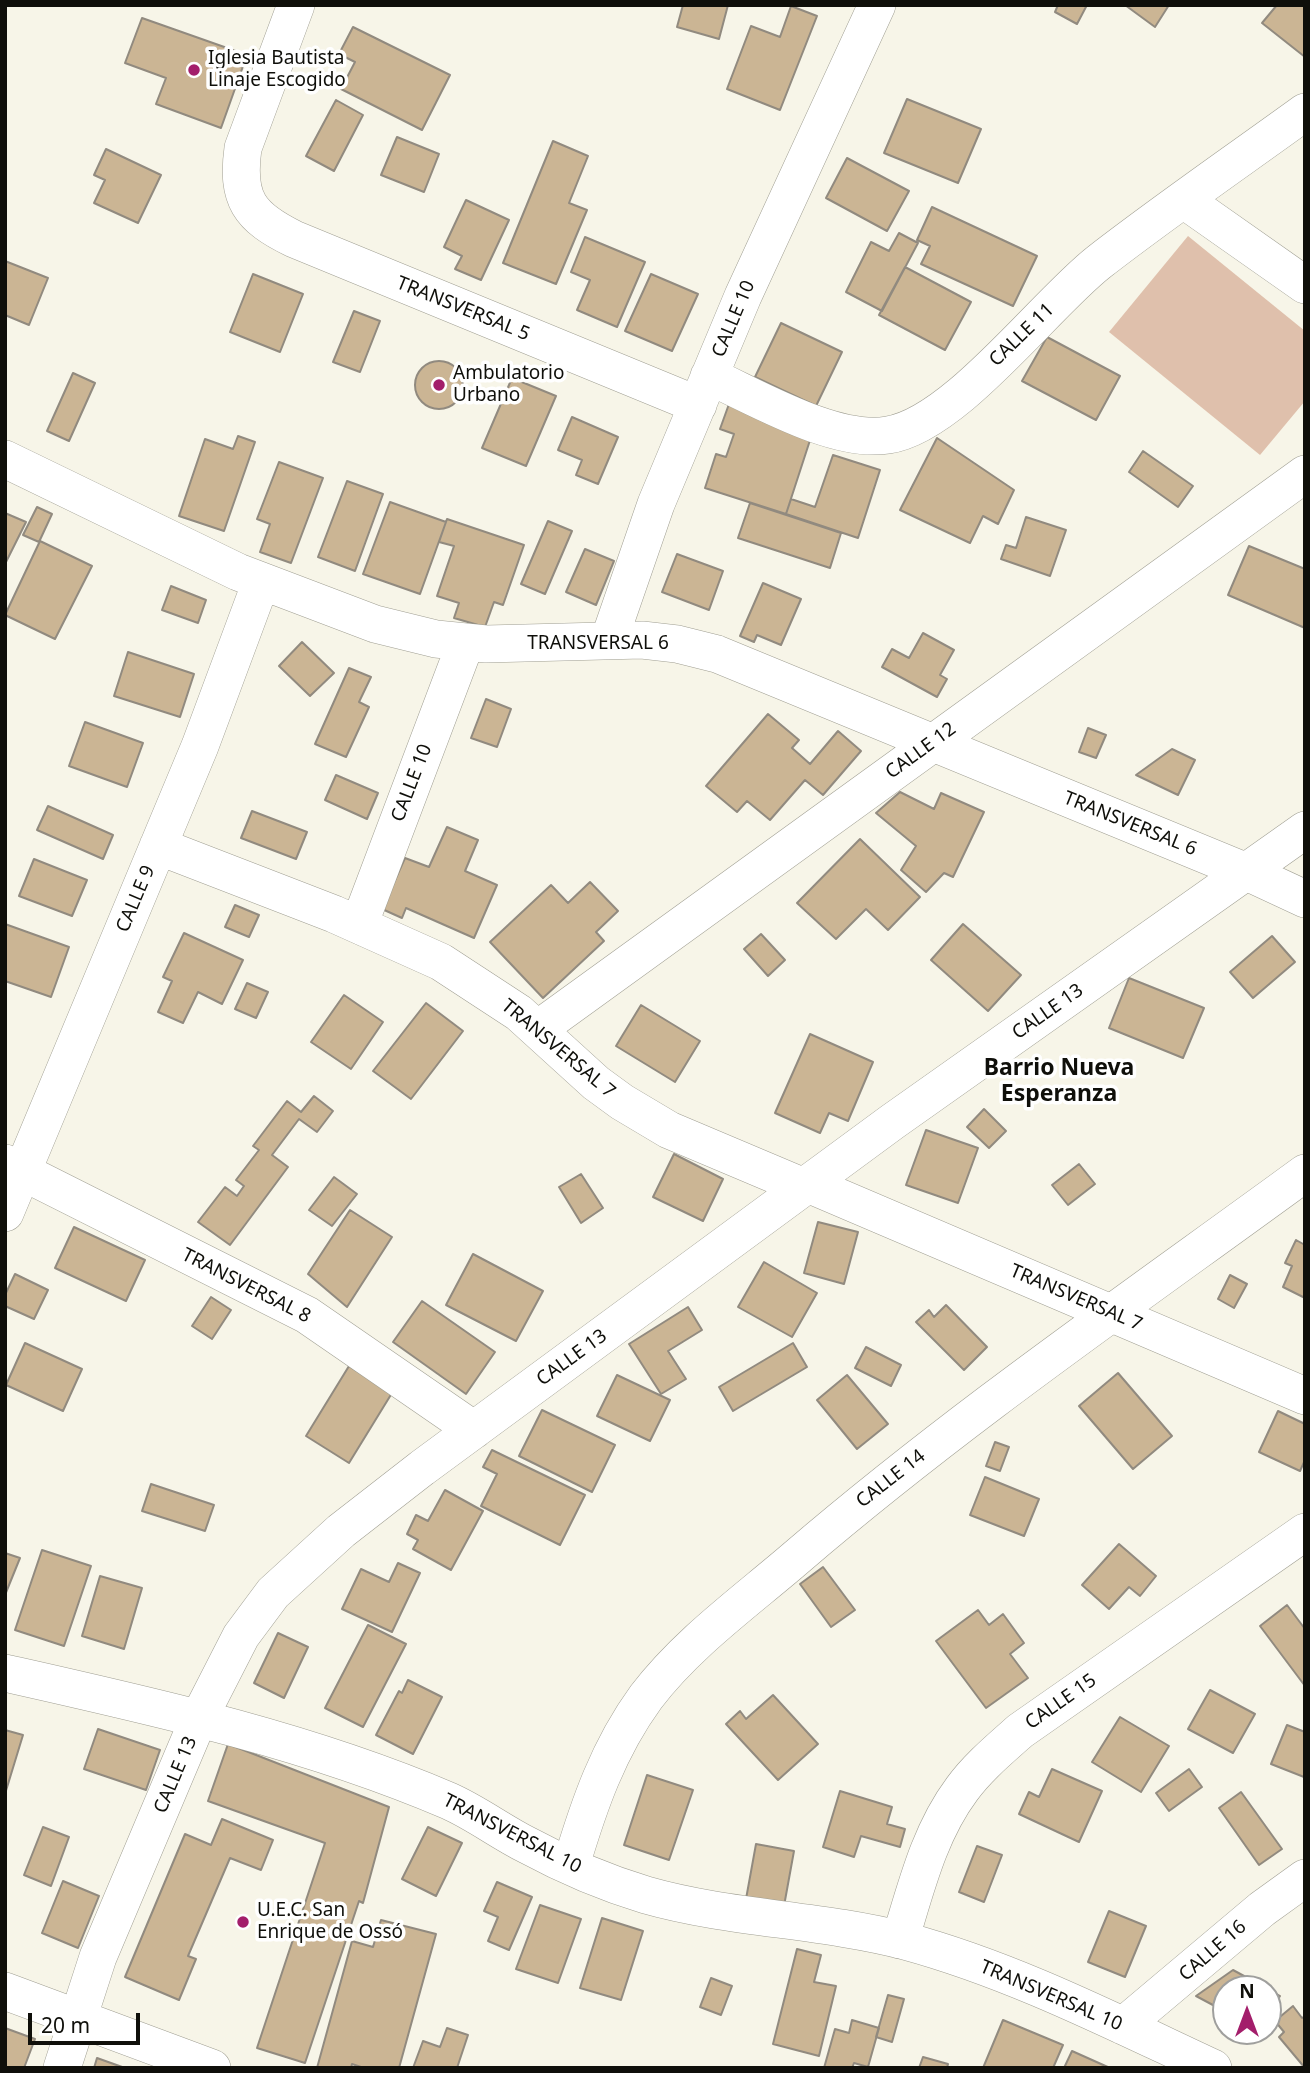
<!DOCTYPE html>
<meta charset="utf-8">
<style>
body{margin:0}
#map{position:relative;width:1310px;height:2073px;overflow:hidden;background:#f7f5e8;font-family:"Noto Sans",sans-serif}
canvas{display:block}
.frame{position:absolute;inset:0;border:7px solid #0f0f0a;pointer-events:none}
.north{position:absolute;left:1212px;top:1975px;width:70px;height:70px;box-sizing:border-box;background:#fff;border:2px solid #9f9f9d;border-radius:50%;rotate:0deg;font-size:19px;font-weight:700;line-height:28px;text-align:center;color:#0f0f0a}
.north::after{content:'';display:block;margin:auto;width:24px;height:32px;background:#a31e6b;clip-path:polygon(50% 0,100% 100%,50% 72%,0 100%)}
.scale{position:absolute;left:28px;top:2013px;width:112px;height:32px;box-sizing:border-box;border:4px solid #0f0f0a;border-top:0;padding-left:9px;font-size:21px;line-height:24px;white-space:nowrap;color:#0f0f0a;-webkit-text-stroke:5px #fff;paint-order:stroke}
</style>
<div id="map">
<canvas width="1310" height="2073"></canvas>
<div class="frame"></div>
<div class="north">N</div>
<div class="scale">20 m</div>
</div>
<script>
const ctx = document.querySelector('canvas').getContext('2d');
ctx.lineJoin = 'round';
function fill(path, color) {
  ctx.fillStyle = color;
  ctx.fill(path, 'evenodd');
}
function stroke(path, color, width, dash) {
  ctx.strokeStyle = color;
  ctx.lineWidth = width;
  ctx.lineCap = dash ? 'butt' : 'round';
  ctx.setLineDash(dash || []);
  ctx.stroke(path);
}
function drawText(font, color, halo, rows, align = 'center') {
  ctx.font = font + ' "Noto Sans",sans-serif';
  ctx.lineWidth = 7;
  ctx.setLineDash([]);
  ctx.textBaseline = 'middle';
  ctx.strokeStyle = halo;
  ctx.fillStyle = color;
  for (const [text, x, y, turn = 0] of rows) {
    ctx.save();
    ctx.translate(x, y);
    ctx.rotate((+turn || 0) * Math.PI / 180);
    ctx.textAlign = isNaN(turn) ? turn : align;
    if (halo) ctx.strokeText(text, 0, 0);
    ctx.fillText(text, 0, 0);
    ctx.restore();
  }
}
const green = new Path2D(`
 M1188 236 1305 331V401L1260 455 1109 332Z`);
const building = new Path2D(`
 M683 5H728L719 39 677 27Z
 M1058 5H1087L1077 24 1055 12Z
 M1125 5H1169L1155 27Z
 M1277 5H1305V57L1262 23Z
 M791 6 817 16 780 110 727 89 751 26 780 37Z
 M142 18 247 55 221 128 156 104 166 78 125 63Z
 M353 27 450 75 422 130 341 89 355 62 339 54Z
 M907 99 981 129 958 183 884 153Z
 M336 100 363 115 334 171 306 156Z
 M397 137 439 154 424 192 381 175Z
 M553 141 588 156 569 203 587 210 556 284 503 263Z
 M106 149 161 175 138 223 94 203 105 180 94 175Z
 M847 158 909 191 887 231 826 198Z
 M466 200 509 220 481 280 455 269 462 256 444 247Z
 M932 207 1037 256 1013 306 921 264 930 246 917 240Z
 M899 233 918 243 882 311 846 292 871 242 889 251Z
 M585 237 645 262 617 327 577 310 590 280 571 272Z
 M5 261 48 278 29 325 5 315Z
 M905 267 971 302 945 350 879 315Z
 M253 274 303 294 280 352 230 332Z
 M651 274 698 294 672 351 625 331Z
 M354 311 380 321 360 372 333 362Z
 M781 323 842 352 816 406 755 377Z
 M1047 337 1120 376 1096 420 1022 381Z
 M415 385a24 24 0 1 1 48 0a24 24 0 1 1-48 0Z
 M73 373 95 383 69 441 47 431Z
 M512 378 556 396 526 466 482 448Z
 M729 404 813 431 786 514 705 488 716 454 726 457 734 434 720 429Z
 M572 417 618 437 598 484 576 475 582 460 558 450Z
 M238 436 255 442 224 531 179 516 205 439 233 449Z
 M937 438 1014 490 998 524 983 516 970 543 900 510Z
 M1143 451 1193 486 1178 507 1129 472Z
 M833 455 880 470 858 538 786 514 791 499 815 507Z
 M279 462 323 478 291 563 260 552 270 524 257 519Z
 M347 481 383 494 355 571 318 557Z
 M390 502 446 522 420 594 363 574Z
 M750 503 841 533 830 568 738 538Z
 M37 507 52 514 39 542 23 535Z
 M5 513 26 522 5 564Z
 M1026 517 1066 530 1050 576 1001 559 1006 545 1016 548Z
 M447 519 524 545 503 605 494 602 485 627 454 618 459 603 437 596 454 546 439 542Z
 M548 521 572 531 545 594 521 584Z
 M40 541 92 566 55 639 5 615Z
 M1249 546 1305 569V628L1228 595Z
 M585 549 614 561 596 605 566 592Z
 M677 554 723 571 709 610 662 592Z
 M763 583 801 599 781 645 757 635 754 642 740 636Z
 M171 586 206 600 198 623 162 610Z
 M923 633 954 650 940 675 947 679 937 697 882 667 892 649 909 658Z
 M302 642 334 673 310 696 279 666Z
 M128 652 194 674 180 717 114 696Z
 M349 668 371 677 359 702 369 707 346 757 315 744Z
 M486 699 511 709 497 747 471 738Z
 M768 714 799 740 792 748 810 764 838 731 861 751 823 795 805 780 770 820 747 801 737 812 706 786Z
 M85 722 143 743 127 787 69 766Z
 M1088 728 1106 735 1096 758 1079 752Z
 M1172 749 1195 760 1178 795 1136 775Z
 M336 775 378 793 367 819 325 800Z
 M900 792 934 809 941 793 984 812 953 877 944 873 926 892 901 870 916 846 876 813Z
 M48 806 113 835 103 859 37 830Z
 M252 811 307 832 296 859 241 838Z
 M447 827 478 840 465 871 497 885 474 938 406 908 402 918 382 909 405 858 429 867Z
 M860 839 920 897 888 930 866 909 836 939 797 903Z
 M34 859 87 880 72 916 19 896Z
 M590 882 618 911 596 932 604 941 543 998 490 942 551 885 568 903Z
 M235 905 259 915 249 937 225 927Z
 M5 924 69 947 51 997 5 981Z
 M963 924 1021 975 988 1011 931 960Z
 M184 933 243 960 222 1004 198 992 183 1023 158 1012 172 981 163 977Z
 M761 934 785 960 768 976 744 949Z
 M1272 936 1295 962 1253 998 1230 972Z
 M1129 978 1204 1008 1183 1058 1109 1028Z
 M247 983 268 992 256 1018 235 1009Z
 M344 995 383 1022 351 1069 311 1042Z
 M426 1003 463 1031 411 1099 373 1071Z
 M641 1005 700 1041 675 1082 616 1046Z
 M810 1034 873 1062 848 1121 829 1113 820 1133 775 1113Z
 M314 1096 333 1111 317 1132 299 1119 272 1155 288 1167 230 1245 198 1222 225 1187 237 1196 244 1186 236 1180 259 1150 253 1146 287 1101 301 1112Z
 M984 1109 1006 1131 989 1148 967 1127Z
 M926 1130 978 1148 958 1203 906 1185Z
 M674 1154 723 1179 703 1221 653 1197Z
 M1079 1164 1095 1184 1068 1205 1052 1185Z
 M581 1174 603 1208 581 1223 559 1187Z
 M334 1177 357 1194 332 1226 309 1210Z
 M350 1210 392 1237 347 1307 308 1274Z
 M818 1222 858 1232 844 1284 804 1273Z
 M74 1227 145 1260 126 1301 55 1268Z
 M1296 1240 1305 1245V1298L1283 1287 1292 1266 1285 1263Z
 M473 1254 543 1291 516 1341 446 1305Z
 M764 1262 817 1293 792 1337 738 1307Z
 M15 1274 48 1290 34 1319 5 1306V1295Z
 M1230 1275 1247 1284 1234 1308 1218 1299Z
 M211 1297 231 1310 212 1339 192 1326Z
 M422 1301 495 1352 466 1394 393 1342Z
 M946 1305 987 1347 964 1370 916 1322 929 1310 934 1317Z
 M688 1307 702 1330 668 1351 686 1379 661 1394 629 1344Z
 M25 1343 82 1369 63 1411 6 1385Z
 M793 1343 807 1367 733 1411 719 1387Z
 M866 1347 901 1365 891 1386 855 1368Z
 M349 1366 392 1393 349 1463 306 1436Z
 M1118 1373 1172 1436 1133 1469 1079 1406Z
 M617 1375 670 1400 650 1441 597 1416Z
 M847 1375 888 1424 857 1449 817 1400Z
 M542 1410 615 1445 592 1492 519 1456Z
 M1278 1411 1305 1424V1460L1300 1471 1259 1452Z
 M995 1442 1009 1447 1000 1471 986 1466Z
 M492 1450 585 1495 560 1545 481 1506 497 1474 483 1467Z
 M985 1477 1039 1499 1024 1536 970 1515Z
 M151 1484 214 1505 205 1531 142 1511Z
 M445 1490 483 1511 451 1570 413 1549 418 1540 407 1534 416 1515 428 1521Z
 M1119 1544 1156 1576 1140 1596 1129 1587 1109 1609 1082 1585Z
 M42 1550 91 1566 64 1646 15 1630Z
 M5 1553 20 1558 5 1595Z
 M398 1563 420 1573 392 1632 342 1609 361 1569 389 1582Z
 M823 1567 855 1610 831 1627 800 1584Z
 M100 1576 142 1588 124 1649 82 1636Z
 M1287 1605 1305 1629V1686L1260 1626Z
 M978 1610 989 1625 1003 1614 1024 1643 1010 1654 1028 1678 986 1708 936 1641Z
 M368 1625 406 1644 363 1727 325 1708Z
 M278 1633 308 1647 284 1698 254 1683Z
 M408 1680 442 1697 413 1754 376 1735 399 1691 402 1693Z
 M1210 1690 1255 1714 1233 1753 1188 1729Z
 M773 1695 818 1744 778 1780 726 1724 740 1711 746 1719Z
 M1120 1717 1169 1746 1141 1792 1092 1762Z
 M1287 1725 1305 1732 1304 1777 1271 1764Z
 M98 1729 160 1750 146 1790 84 1769Z
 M5 1730 23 1735 5 1794Z
 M228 1744 389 1807 363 1903 359 1901 305 2063 257 2048 325 1843 208 1801Z
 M1052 1769 1102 1791 1079 1842 1019 1814 1029 1792 1039 1797Z
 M1189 1769 1202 1787 1169 1811 1156 1793Z
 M647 1775 693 1790 669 1860 624 1845Z
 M840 1791 892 1807 887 1824 905 1829 900 1847 861 1836 854 1857 823 1847Z
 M1241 1792 1282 1849 1259 1865 1219 1808Z
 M222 1819 273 1840 261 1870 230 1858 188 1956 196 1959 179 2000 125 1977 185 1834 211 1845Z
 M43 1827 69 1837 51 1886 24 1875Z
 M428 1827 462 1843 436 1896 402 1879Z
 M756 1844 794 1851 784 1906 746 1899Z
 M977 1846 1002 1855 984 1902 959 1892Z
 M63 1881 99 1896 78 1948 42 1933Z
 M497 1882 532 1897 509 1950 488 1941 498 1917 484 1911Z
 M540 1905 581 1919 558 1983 516 1969Z
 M1109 1911 1146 1926 1125 1977 1088 1962Z
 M602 1918 643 1931 621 2000 580 1988Z
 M381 1920 436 1934 399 2068H364L352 2064 351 2068H317L352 1941 373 1947Z
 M797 1949 821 1955 814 1982 836 1986 819 2056 773 2044Z
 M1233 1970 1268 1989H1226V2026L1220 2023 1226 2012 1196 1996Z
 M711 1978 732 1986 721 2015 700 2007Z
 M1268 1989 1280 1996 1268 2016Z
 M888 1995 904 1999 892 2042 876 2037Z
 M1293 2006 1302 2018 1305 2016V2068L1279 2037 1284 2032 1275 2021Z
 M852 2020 879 2028 868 2067 854 2063 852 2068H824L835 2029 849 2033Z
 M1003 2020 1063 2045 1053 2068H983Z
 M5 2028 35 2039 24 2068H5Z
 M447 2028 468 2035 457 2068H413L423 2041 440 2047Z
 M1234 2031H1259L1253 2042Z
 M1072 2051 1110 2068H1064Z
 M923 2057 948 2064 947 2068H919Z
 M97 2058 125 2068H94Z`);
const minor = new Path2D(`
 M296 5 243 148C236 199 249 217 294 239L698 405
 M1184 200 1305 285
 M709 376C758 398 835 444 888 435 955 425 1044 305 1099 262 1166 210 1236 162 1305 112
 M5 459 238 572 375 624 436 639 486 644 642 640 677 644 717 654 1247 872 1305 899
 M609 640 656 504 743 296 877 5
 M158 846 334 914 441 962 519 1013 596 1083 622 1102 669 1130 804 1187
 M359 925 466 642
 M538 1029 1305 474
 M5 1163 307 1315 474 1430
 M808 1184 1305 1396
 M5 1213 200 746 261 582
 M5 1673C156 1707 306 1740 449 1801 476 1813 501 1832 527 1845 564 1865 606 1883 646 1895 730 1919 820 1919 905 1941 1012 1970 1112 2021 1213 2068
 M571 1865C589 1805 608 1749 646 1697 687 1643 746 1601 797 1557 958 1419 1134 1298 1305 1173
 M900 1940C916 1888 929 1833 962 1789 978 1767 1000 1749 1020 1731L1305 1532
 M5 1991 212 2068
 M1123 2026 1262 1909 1305 1878
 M62 2068 98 1957 199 1718 241 1636 273 1593 341 1531 422 1468 892 1122 1305 830`);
const markers = [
 [194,70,7,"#a31e6b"],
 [439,385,7,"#a31e6b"],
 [243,1922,7,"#a31e6b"]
];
const poiNames = [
 ["Iglesia Bautista",208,59],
 ["Linaje Escogido",208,81],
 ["Ambulatorio",453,374],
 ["Urbano",453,396],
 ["U.E.C. San",257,1911],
 ["Enrique de Ossó",257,1933]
];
const streetNames = [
 ["TRANSVERSAL 5",463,309,22],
 ["CALLE 10",734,319,-67],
 ["CALLE 11",1022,335,-44],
 ["TRANSVERSAL 6",598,644],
 ["CALLE 12",921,751,-36],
 ["CALLE 10",412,783,-69],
 ["TRANSVERSAL 6",1130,824,22],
 ["CALLE 9",136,899,-67],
 ["CALLE 13",1048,1012,-35],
 ["TRANSVERSAL 7",558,1049,40],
 ["TRANSVERSAL 8",246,1286,27],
 ["TRANSVERSAL 7",1076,1298,23],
 ["CALLE 13",572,1358,-36],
 ["CALLE 14",891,1479,-38],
 ["CALLE 15",1061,1702,-35],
 ["CALLE 13",176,1775,-67],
 ["TRANSVERSAL 10",512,1834,27],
 ["CALLE 16",1213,1951,-41],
 ["TRANSVERSAL 10",1051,1996,23]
];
const quarterNames = [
 ["Barrio Nueva",1059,1068],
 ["Esperanza",1059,1094]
];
fill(green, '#dfc0ac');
fill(building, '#cbb594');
stroke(building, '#918a7f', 2);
stroke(minor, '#a09f93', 38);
stroke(minor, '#fff', 37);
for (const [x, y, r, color] of markers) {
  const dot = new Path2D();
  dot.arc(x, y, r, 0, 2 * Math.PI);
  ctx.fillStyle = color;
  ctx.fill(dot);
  stroke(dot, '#fff', 2.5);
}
drawText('19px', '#0f0f0a', '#fff', poiNames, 'left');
drawText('19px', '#0f0f0a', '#fff', streetNames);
drawText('bold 23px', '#0f0f0a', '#fff', quarterNames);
</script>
